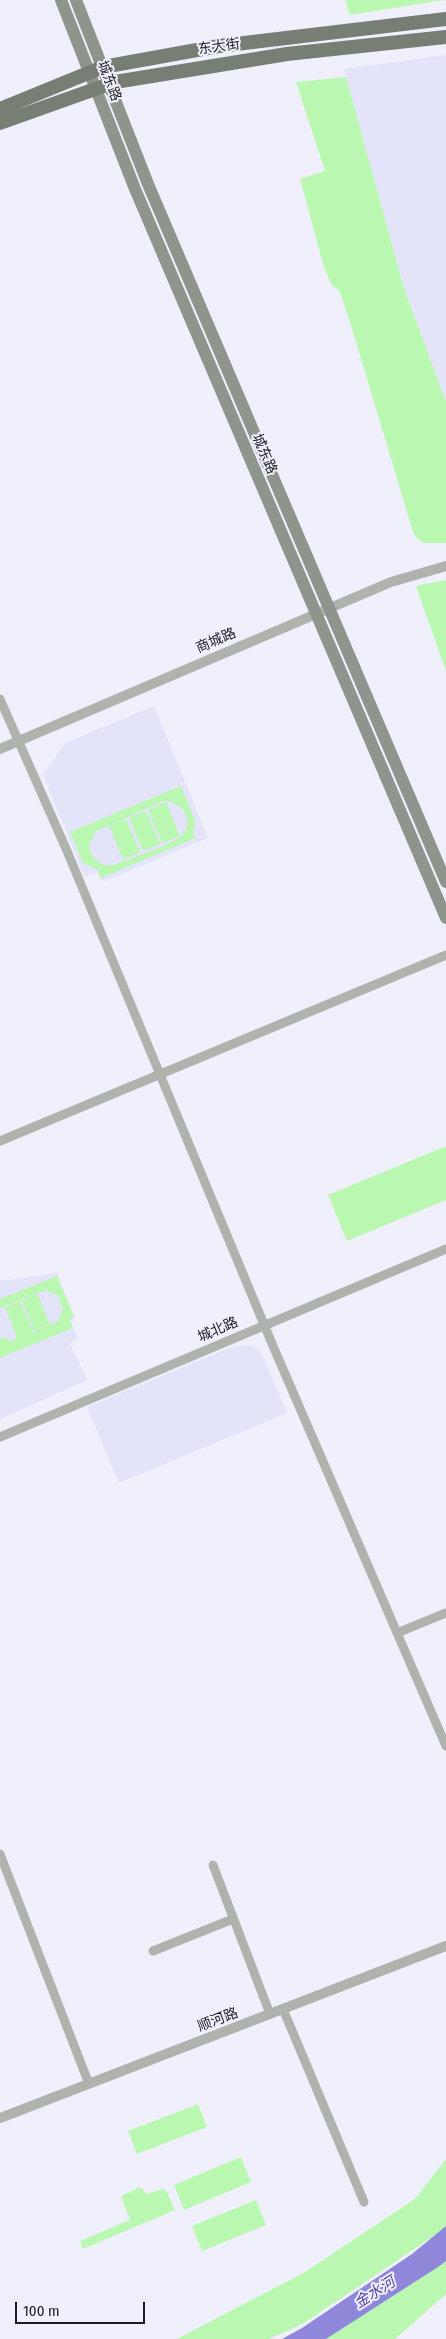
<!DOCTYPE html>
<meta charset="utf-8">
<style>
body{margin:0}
#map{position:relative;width:446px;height:2339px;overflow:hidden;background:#f0f0fd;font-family:"Fira Sans Condensed",sans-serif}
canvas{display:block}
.scale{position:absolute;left:15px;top:2302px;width:130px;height:22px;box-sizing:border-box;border:2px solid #1b1b20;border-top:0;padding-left:6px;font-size:15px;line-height:18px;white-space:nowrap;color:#1b1b20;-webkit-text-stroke:4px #f0f0fd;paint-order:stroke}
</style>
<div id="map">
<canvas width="446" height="2339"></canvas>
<div class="scale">100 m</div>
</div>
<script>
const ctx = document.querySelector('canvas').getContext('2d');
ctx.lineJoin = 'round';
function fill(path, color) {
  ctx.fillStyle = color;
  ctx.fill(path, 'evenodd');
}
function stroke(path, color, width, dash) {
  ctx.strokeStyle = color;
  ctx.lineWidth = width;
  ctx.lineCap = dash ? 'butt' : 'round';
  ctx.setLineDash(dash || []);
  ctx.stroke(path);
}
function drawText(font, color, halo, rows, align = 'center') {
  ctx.font = font + ' "Fira Sans Condensed","Noto Sans SC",sans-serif';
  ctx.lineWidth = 4;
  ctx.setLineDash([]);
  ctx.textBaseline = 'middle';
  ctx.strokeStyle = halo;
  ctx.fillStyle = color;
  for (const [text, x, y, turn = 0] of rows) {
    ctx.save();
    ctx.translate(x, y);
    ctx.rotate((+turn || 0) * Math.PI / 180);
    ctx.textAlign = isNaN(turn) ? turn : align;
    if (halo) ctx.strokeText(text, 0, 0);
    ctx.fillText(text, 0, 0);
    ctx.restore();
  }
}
const built = new Path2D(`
 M446 55V402L404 288 344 69Z
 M154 706 208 838 102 882 97 872 85 877 43 775 65 743Z
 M57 1273 75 1318 70 1320 78 1338 70 1343 87 1380 0 1419V1281Z
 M251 1345 259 1350 263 1356 287 1413 119 1483 87 1407 232 1347Z`);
const green = new Path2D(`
 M345 0H444L350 15Z
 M346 77 404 288 446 402V543H423L414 535 349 319 340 292 331 284 324 267 300 179 325 171 296 82Z
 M446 580V671L416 586Z
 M181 786 195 820 193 832 195 838 101 878 97 869 83 863 70 832ZM163 801C181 800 196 820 182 835 173 845 128 859 114 865 100 867 91 859 89 846L95 832Z
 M166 802 180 836 162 843 148 810Z
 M146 811 160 844 143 851 129 818Z
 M126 819 140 852 123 859 109 826Z
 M446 1146V1200L347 1241 328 1195Z
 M57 1276 74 1317 69 1319 73 1328 0 1358V1337L11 1341 17 1338 5 1307 20 1301 33 1332 58 1321 63 1309 58 1296 46 1290 0 1308V1299Z
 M37 1294 50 1324 34 1331 22 1300Z
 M198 2104 207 2127 137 2154 128 2131Z
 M241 2157 251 2182 184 2210 174 2185Z
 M446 2159V2225L444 2229 304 2323 269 2339H177L305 2272 415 2199Z
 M138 2188H142L146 2194 163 2189 167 2192 175 2210 83 2249 80 2241 130 2220 121 2196Z
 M256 2200 266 2225 202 2251 192 2226Z
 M446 2261V2294L395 2339H326Z`);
const water = new Path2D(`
 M446 2226V2261L438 2267 326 2339H282L302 2328 412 2254Z`);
const minor = new Path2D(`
 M0 699 67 851 273 1346 446 1746
 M0 1141 446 955
 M0 1437 446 1249
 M397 1633 446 1613
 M0 1854 89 2084
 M213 1865 270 2014
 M153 1951 233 1919
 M283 2009 364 2202`);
const tertiary = new Path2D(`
 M0 749 391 582 446 566
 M0 2118 446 1946`);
const secondary = new Path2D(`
 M61 0 135 189 446 918
 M76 0 148 184 446 882`);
const primary = new Path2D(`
 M0 109 103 67 219 46 446 19
 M0 123 115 82 287 54 446 37`);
const streetNames = [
 ["东大街",219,47,-8],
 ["城东路",109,81,69],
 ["城东路",264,454,67],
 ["商城路",216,641,-23],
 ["城北路",218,1330,-23],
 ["顺河路",218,2020,-21]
];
const waterNames = [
 ["金水河",375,2293,-32]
];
fill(built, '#e3e3fa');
fill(green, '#baf8b1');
fill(water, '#8e87da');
stroke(minor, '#afb3ae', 9);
stroke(tertiary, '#afb3ae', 10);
stroke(secondary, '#8e958d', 12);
stroke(primary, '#777f75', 14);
drawText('14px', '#1b1b20', '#f0f0fd', streetNames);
drawText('italic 15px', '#5242a4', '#f0f0fd', waterNames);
</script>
